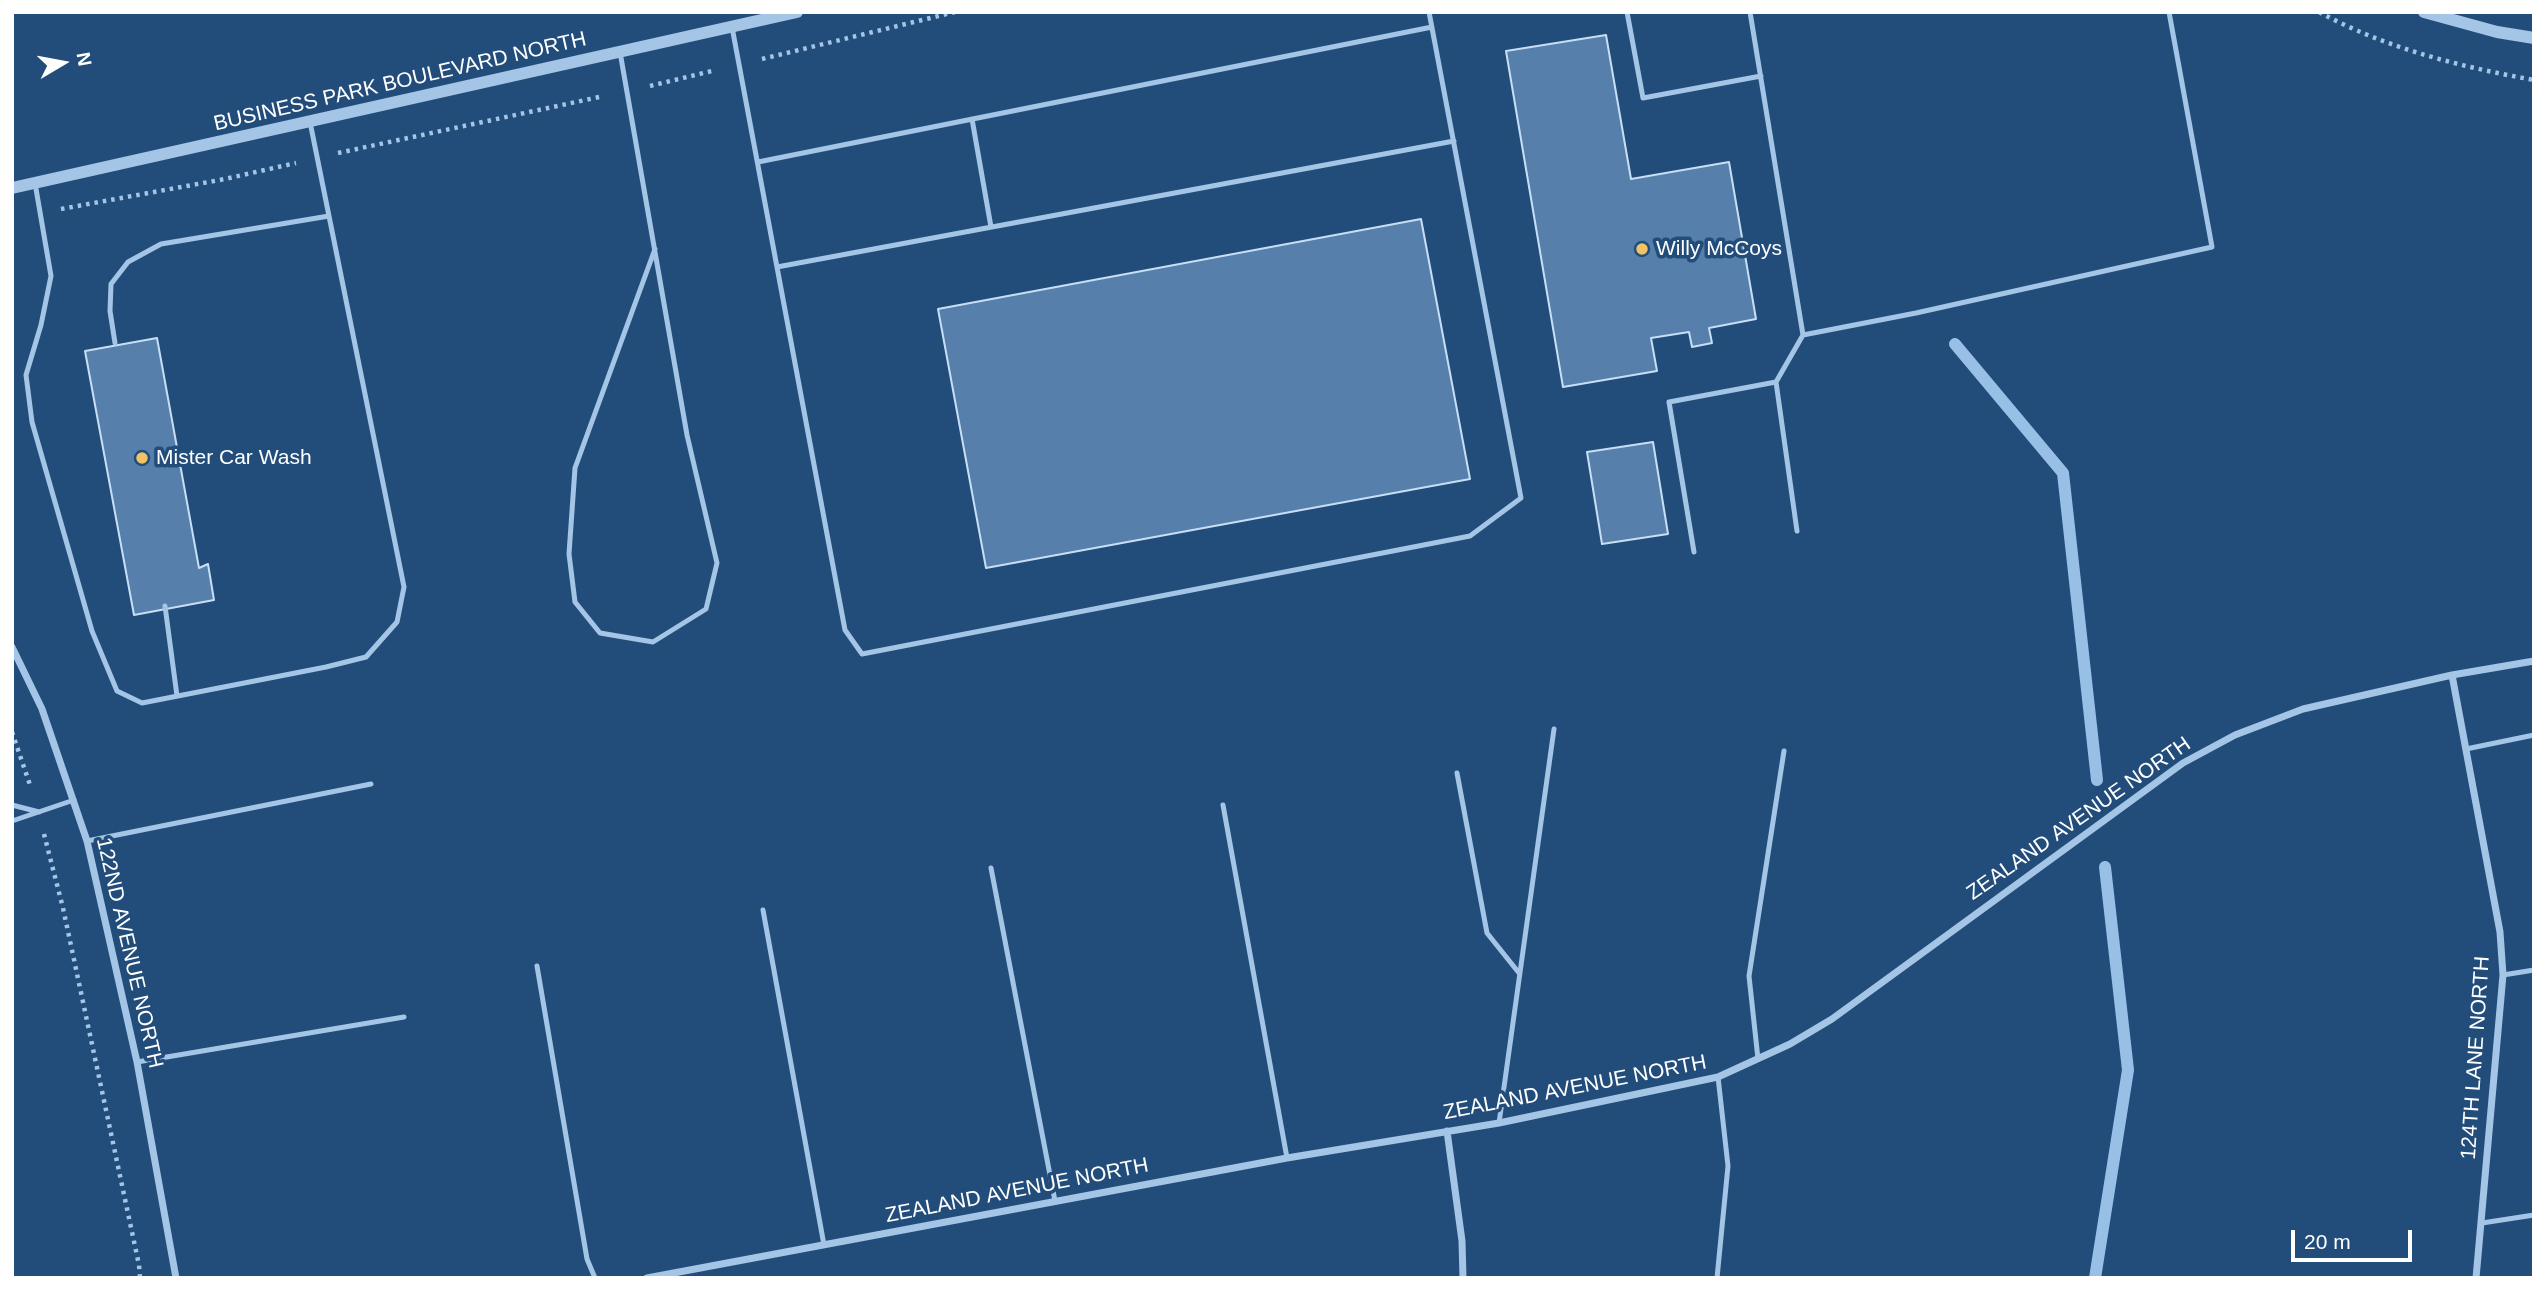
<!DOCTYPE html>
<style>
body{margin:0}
#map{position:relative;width:2546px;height:1290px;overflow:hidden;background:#224d7b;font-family:Helvetica,sans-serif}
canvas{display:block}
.frame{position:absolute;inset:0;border:14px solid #fff;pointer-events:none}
.north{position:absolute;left:28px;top:28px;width:70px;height:70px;-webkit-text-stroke:5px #224d7b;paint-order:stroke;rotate:80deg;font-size:19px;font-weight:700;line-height:28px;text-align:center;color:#fff}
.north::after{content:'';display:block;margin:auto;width:24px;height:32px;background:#fff;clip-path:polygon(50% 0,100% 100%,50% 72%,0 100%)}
.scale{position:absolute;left:2291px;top:1230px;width:121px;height:32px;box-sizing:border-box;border:4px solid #fff;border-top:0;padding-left:9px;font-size:21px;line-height:24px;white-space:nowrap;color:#fff;-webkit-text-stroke:5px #224d7b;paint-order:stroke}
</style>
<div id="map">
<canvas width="2546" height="1290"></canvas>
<div class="frame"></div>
<div class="north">N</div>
<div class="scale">20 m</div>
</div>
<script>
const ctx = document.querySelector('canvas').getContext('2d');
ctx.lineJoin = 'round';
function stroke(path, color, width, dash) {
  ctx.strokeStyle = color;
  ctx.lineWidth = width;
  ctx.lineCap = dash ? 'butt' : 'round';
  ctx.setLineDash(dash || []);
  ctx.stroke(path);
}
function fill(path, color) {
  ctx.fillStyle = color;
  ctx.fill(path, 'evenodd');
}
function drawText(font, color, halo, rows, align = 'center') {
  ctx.font = font + ' Helvetica,sans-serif';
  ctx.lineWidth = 7;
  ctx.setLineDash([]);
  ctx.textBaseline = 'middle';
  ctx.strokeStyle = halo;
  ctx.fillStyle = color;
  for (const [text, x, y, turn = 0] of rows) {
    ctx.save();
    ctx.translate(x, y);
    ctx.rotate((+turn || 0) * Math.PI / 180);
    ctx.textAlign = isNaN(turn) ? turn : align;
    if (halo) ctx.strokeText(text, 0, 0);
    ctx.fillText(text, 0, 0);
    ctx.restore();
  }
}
const stream = new Path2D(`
 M1955 344 2063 473 2097 780
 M2095 1278 2128 1070 2105 867`);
const building = new Path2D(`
 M1606 35 1631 179 1729 162 1756 319 1709 328 1712 343 1692 347 1689 332 1651 338 1657 371 1563 387 1506 51Z
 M1421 219 1470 479 986 568 938 309Z
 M157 338 199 568 208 564 214 600 134 615 85 351Z
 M1653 442 1668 534 1602 544 1587 452Z`);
const path = new Path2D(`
 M2319 12C2385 48 2461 67 2534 80
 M762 59 955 12
 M650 86 716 70
 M338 153 604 96
 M61 209 225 179 296 163
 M12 732 30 785
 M44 834 63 908 139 1265 140 1278`);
const service = new Path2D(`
 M1627 12 1643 98 1761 76
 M1750 12 1803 335 1916 313 2212 247 2169 12
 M732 27 845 630 862 654 1470 536 1521 498 1429 12
 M620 52 687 435 717 563 706 609 653 642 600 633 575 602 569 554 575 468 655 249
 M972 119 991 227
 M758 162 1432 27
 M35 183 51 276 41 325 26 375 32 422 92 631 117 691 142 703 326 667 366 657 397 622 404 587 310 122
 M777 267 1454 141
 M115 343 110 311 111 284 128 262 161 244 329 216
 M1776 382 1797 531
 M1694 552 1669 402 1776 382 1803 335
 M165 606 177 696
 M2466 749 2534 735
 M1457 773 1487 933 1519 973
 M12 805 39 812
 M1223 805 1287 1158
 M12 821 74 800
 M87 841 371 784
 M991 868 1055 1201
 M763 910 824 1245
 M537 966 587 1259 595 1278
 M2503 975 2534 970
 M1758 1059 1749 976 1784 751
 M137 1062 404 1017
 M1499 1123 1554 729
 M2482 1223 2534 1215
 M1717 1278 1728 1166 1718 1077`);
const minor = new Path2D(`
 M12 647 42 709 87 841 137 1062 176 1278
 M2452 675 2500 932 2503 975 2476 1278
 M1447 1131 1462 1241 1463 1278
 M647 1278 1287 1158 1499 1123 1718 1077 1790 1044 1832 1019 2183 763 2235 735 2303 709 2452 675 2534 661`);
const tertiary = new Path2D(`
 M2424 12 2497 32 2534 38
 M12 188 797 12`);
const markers = [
 [1642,249,7,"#f1c266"],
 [142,458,7,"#f1c266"]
];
const streetNames = [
 ["BUSINESS PARK BOULEVARD NORTH",400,82,-13],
 ["ZEALAND AVENUE NORTH",2079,819,-35],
 ["122ND AVENUE NORTH",129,953,77],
 ["124TH LANE NORTH",2476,1058,-86],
 ["ZEALAND AVENUE NORTH",1575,1088,-11],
 ["ZEALAND AVENUE NORTH",1017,1191,-11]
];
const poiNames = [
 ["Willy McCoys",1656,249],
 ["Mister Car Wash",156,458]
];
stroke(stream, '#98c0e7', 12);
fill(building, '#5680ab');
stroke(building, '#c7def4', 2);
stroke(path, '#a4c5e5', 4.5, [3.5, 5]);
stroke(service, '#a4c5e5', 5);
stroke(minor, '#a4c5e5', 7);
stroke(tertiary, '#a4c5e5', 12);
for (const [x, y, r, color] of markers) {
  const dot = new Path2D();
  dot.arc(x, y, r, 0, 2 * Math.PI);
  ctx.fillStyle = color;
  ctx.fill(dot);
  stroke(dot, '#224d7b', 2.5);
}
drawText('21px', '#fff', '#224d7b', streetNames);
drawText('21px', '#fff', '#224d7b', poiNames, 'left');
</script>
